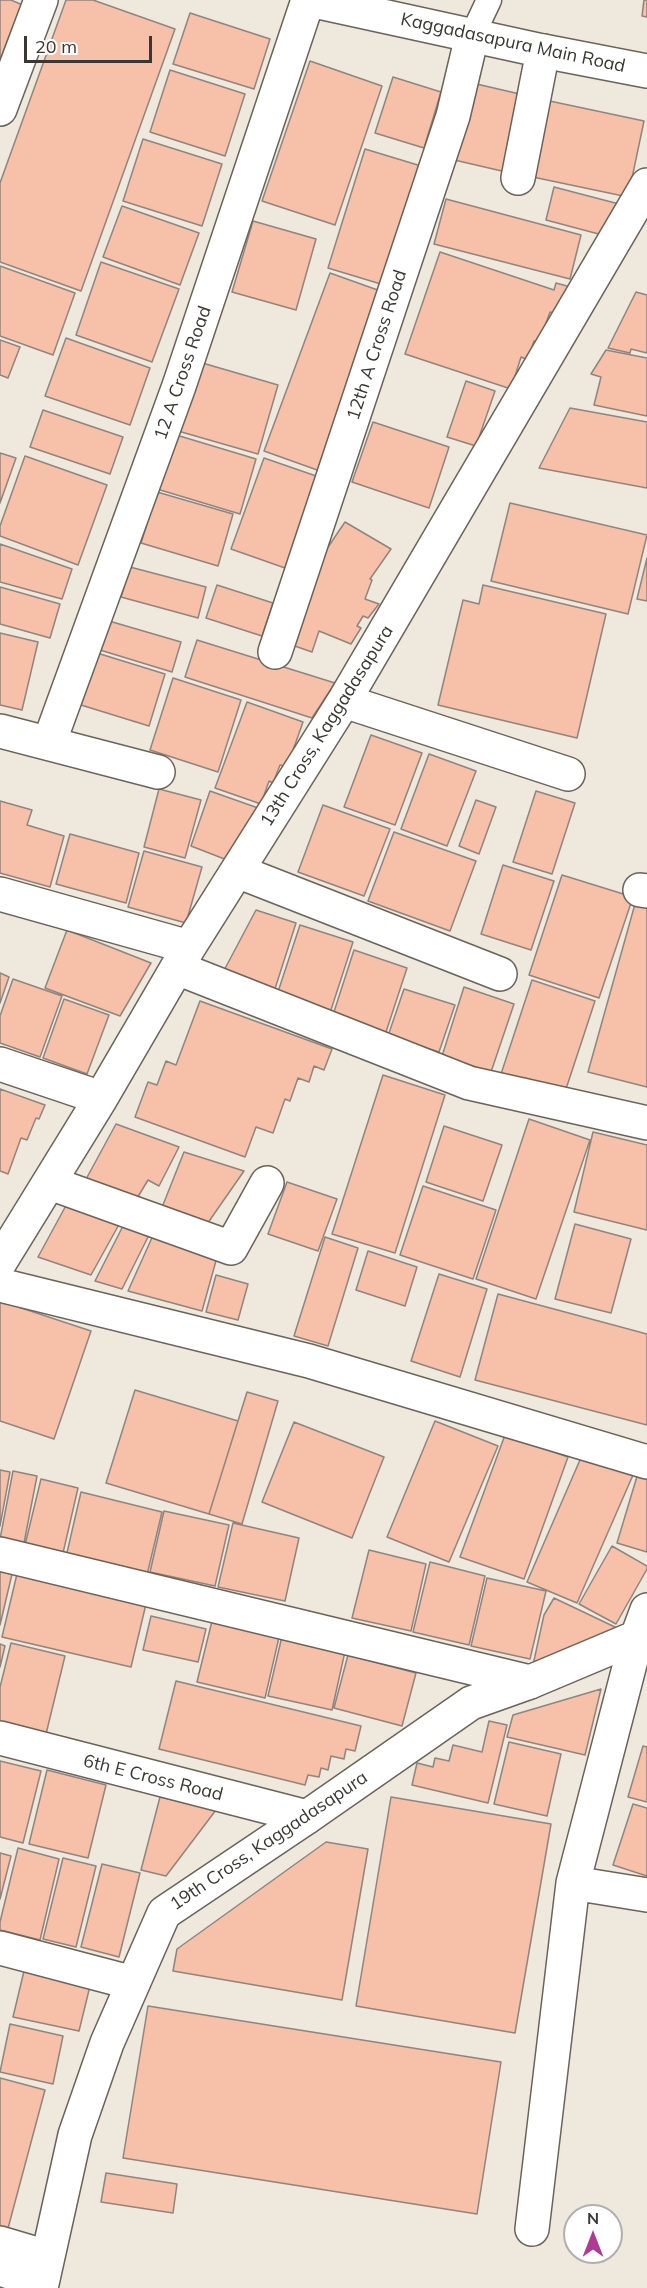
<!DOCTYPE html>
<style>
body{margin:0}
#map{position:relative;width:647px;height:2288px;overflow:hidden;background:#eee8dd;font-family:Mulish,sans-serif}
canvas{display:block}
.north{position:absolute;left:563px;top:2204px;width:60px;height:60px;box-sizing:border-box;background:#fff;border:2px solid #b0afad;border-radius:50%;rotate:0deg;font-size:16px;font-weight:700;line-height:24px;text-align:center;color:#393733}
.north::after{content:'';display:block;margin:auto;width:21px;height:27px;background:#ad3a93;clip-path:polygon(50% 0,100% 100%,50% 72%,0 100%)}
.scale{position:absolute;left:24px;top:36px;width:128px;height:27px;box-sizing:border-box;border:3px solid #393733;border-top:0;padding-left:8px;font-size:18px;line-height:21px;white-space:nowrap;color:#393733;-webkit-text-stroke:4px #fff;paint-order:stroke}
</style>
<div id="map">
<canvas width="647" height="2288"></canvas>
<div class="north">N</div>
<div class="scale">20 m</div>
</div>
<script>
const ctx = document.querySelector('canvas').getContext('2d');
ctx.lineJoin = 'round';
function fill(path, color) {
  ctx.fillStyle = color;
  ctx.fill(path, 'evenodd');
}
function stroke(path, color, width, dash) {
  ctx.strokeStyle = color;
  ctx.lineWidth = width;
  ctx.lineCap = dash ? 'butt' : 'round';
  ctx.setLineDash(dash || []);
  ctx.stroke(path);
}
function drawText(font, color, halo, rows, align = 'center') {
  ctx.font = font + ' Mulish,sans-serif';
  ctx.lineWidth = 5;
  ctx.setLineDash([]);
  ctx.textBaseline = 'middle';
  ctx.strokeStyle = halo;
  ctx.fillStyle = color;
  for (const [text, x, y, turn = 0] of rows) {
    ctx.save();
    ctx.translate(x, y);
    ctx.rotate((+turn || 0) * Math.PI / 180);
    ctx.textAlign = isNaN(turn) ? turn : align;
    if (halo) ctx.strokeText(text, 0, 0);
    ctx.fillText(text, 0, 0);
    ctx.restore();
  }
}
const building = new Path2D(`
 M0 0H11L25 6 0 64Z
 M66 0H93L175 29 81 291 0 262V183Z
 M644 0H647V17L642 16Z
 M190 13 270 39 254 89 173 64Z
 M310 61 382 86 335 225 262 201Z
 M170 70 245 94 225 156 150 132Z
 M393 77 441 92 424 148 375 133Z
 M468 82 524 95 506 172 450 159Z
 M545 100 644 121 628 197 528 176Z
 M143 139 222 164 202 226 123 201Z
 M365 149 421 166 384 285 328 268Z
 M554 187 619 204 610 237 546 220Z
 M446 199 581 235 570 279 434 244Z
 M122 206 199 233 180 285 103 257Z
 M253 221 316 239 296 310 232 292Z
 M440 252 554 290 556 283 574 288 556 314 550 312 539 343 534 341 528 360 521 357 511 389 405 354Z
 M101 262 179 289 152 362 76 335Z
 M0 266 75 293 53 355 0 336Z
 M330 273 386 293 320 471 264 451Z
 M636 292 647 295V353L631 349 630 353 608 348Z
 M66 338 150 368 130 425 45 396Z
 M0 340 20 347 8 378 0 375Z
 M606 350 647 358V416L594 405 601 377 591 374Z
 M199 362 278 385 258 454 178 431Z
 M466 381 495 391 476 446 447 437Z
 M570 408 647 422V488L539 468Z
 M43 410 123 437 110 474 30 447Z
 M373 422 449 447 429 508 352 482Z
 M173 434 256 459 240 514 157 489Z
 M0 453 16 458 0 503Z
 M25 456 107 485 78 565 0 536V526Z
 M264 458 319 477 285 568 231 549Z
 M157 492 233 514 218 566 141 543Z
 M510 503 647 535 628 614 491 581Z
 M345 522 391 549 370 579 372 580 365 599 379 604 368 618 363 616 357 626 361 628 351 644 319 631 312 652 289 644 320 559Z
 M0 544 72 569 62 599 0 582Z
 M647 558V601L637 599Z
 M130 567 206 587 198 618 121 597Z
 M217 585 273 603 262 636 206 618Z
 M483 585 606 614 577 738 438 705 463 600 479 604Z
 M0 587 60 604 50 638 0 624Z
 M109 621 181 642 172 672 100 650Z
 M0 633 38 642 22 710 0 705Z
 M197 640 335 683 312 718 185 677Z
 M97 653 165 674 149 726 81 705Z
 M173 678 241 700 218 772 150 750Z
 M247 702 303 722 287 767 280 765 273 783 269 781 261 804 215 788Z
 M371 735 422 753 395 825 344 807Z
 M429 754 476 771 447 846 401 829Z
 M159 789 201 800 185 858 144 847Z
 M210 791 258 808 227 860 191 846Z
 M536 791 575 803 552 874 513 862Z
 M476 800 496 807 479 854 459 846Z
 M0 801 32 810 27 825 64 836 50 887 0 873Z
 M323 805 390 829 364 896 298 872Z
 M394 832 476 861 450 931 368 901Z
 M70 834 139 853 126 903 56 884Z
 M144 851 202 867 186 923 128 907Z
 M503 865 554 881 531 950 481 934Z
 M562 875 633 897 599 998 529 975Z
 M635 904 647 907V1087L588 1072Z
 M256 910 296 923 273 995 220 978Z
 M300 925 353 942 329 1016 276 998Z
 M67 930 151 963 120 1016 45 988Z
 M354 950 407 968 385 1035 332 1018Z
 M0 973 9 977 0 1003Z
 M13 979 62 996 40 1057 0 1043V1016Z
 M532 980 595 1001 564 1095 501 1074Z
 M464 987 514 1004 491 1072 442 1056Z
 M404 989 455 1005 439 1052 388 1036Z
 M64 999 109 1015 87 1074 43 1058Z
 M200 1001 332 1049 324 1070 314 1066 309 1082 298 1078 290 1101 285 1099 273 1133 256 1127 245 1157 135 1117 148 1082 157 1085 166 1061 176 1065Z
 M383 1075 445 1095 395 1253 332 1234Z
 M0 1089 45 1105 39 1119 36 1118 27 1140 21 1138 8 1174 0 1171Z
 M529 1119 590 1140 536 1299 476 1279Z
 M116 1124 179 1147 159 1186 148 1180 136 1200 85 1181Z
 M444 1126 502 1145 483 1201 426 1182Z
 M593 1132 647 1145V1230L574 1212Z
 M184 1152 244 1171 205 1227 161 1210Z
 M287 1182 337 1199 318 1251 268 1234Z
 M423 1186 496 1210 473 1279 400 1255Z
 M69 1200 122 1219 91 1275 38 1257Z
 M126 1220 153 1227 122 1289 95 1281Z
 M575 1224 631 1239 611 1313 555 1299Z
 M155 1231 219 1250 202 1311 128 1291Z
 M325 1237 358 1248 328 1346 294 1336Z
 M368 1251 417 1267 405 1306 356 1290Z
 M439 1274 487 1289 460 1377 411 1361Z
 M216 1275 248 1284 238 1320 206 1312Z
 M498 1294 647 1334V1425L475 1380Z
 M0 1301 91 1331 54 1439 0 1421Z
 M135 1390 238 1421 209 1514 106 1483Z
 M247 1392 278 1401 242 1524 209 1514Z
 M435 1421 498 1446 449 1562 387 1537Z
 M294 1422 384 1457 352 1538 262 1502Z
 M505 1435 568 1457 524 1579 460 1557Z
 M583 1453 633 1475 577 1603 527 1582Z
 M0 1470 10 1472 0 1526Z
 M13 1471 37 1476 24 1543 0 1539Z
 M638 1473 647 1476V1552L617 1543Z
 M41 1479 78 1488 63 1553 25 1545Z
 M81 1492 162 1512 147 1575 66 1557Z
 M164 1511 229 1525 215 1586 150 1572Z
 M233 1523 299 1538 285 1601 218 1587Z
 M612 1546 647 1566V1569L616 1624 579 1604Z
 M369 1550 426 1564 411 1631 352 1618Z
 M430 1562 485 1576 469 1645 413 1632Z
 M0 1571 12 1574 0 1625Z
 M17 1574 146 1604 131 1667 2 1637Z
 M487 1578 546 1591 530 1659 471 1646Z
 M554 1598 617 1628 533 1665 544 1615Z
 M151 1616 206 1629 198 1662 143 1650Z
 M213 1617 280 1633 265 1698 197 1682Z
 M283 1632 346 1647 332 1710 268 1696Z
 M11 1643 65 1656 46 1734 0 1722V1687Z
 M0 1644 5 1646 0 1667Z
 M348 1655 416 1673 402 1726 334 1708Z
 M176 1681 361 1726 355 1751 346 1749 344 1759 331 1756 328 1770 321 1768 319 1777 308 1775 305 1785 159 1749Z
 M601 1689 585 1755 507 1737 513 1715Z
 M489 1721 507 1725 488 1803 412 1785 417 1763 433 1767 435 1758 449 1761 453 1745 482 1752Z
 M509 1742 561 1754 547 1816 494 1804Z
 M643 1746 647 1747V1802L628 1797Z
 M0 1761 41 1771 23 1843 0 1837Z
 M47 1770 106 1785 88 1858 29 1844Z
 M160 1797 216 1810 166 1876 141 1870Z
 M391 1797 551 1824 515 2033 356 2006Z
 M633 1804 647 1808V1876L613 1865Z
 M326 1842 368 1849 342 2000 173 1971 177 1949Z
 M18 1848 59 1859 40 1940 0 1930V1922Z
 M0 1853 11 1856 0 1899Z
 M63 1858 96 1866 76 1947 43 1939Z
 M102 1864 140 1873 119 1957 81 1947Z
 M24 1971 90 1986 79 2031 13 2017Z
 M148 2006 501 2062 477 2214 123 2158Z
 M10 2024 63 2036 53 2084 0 2072Z
 M0 2078 45 2090 7 2232 0 2230Z
 M106 2173 177 2184 173 2213 101 2202Z`);
const service = new Path2D(`
 M472 36 489 0`);
const minor = new Path2D(`
 M0 109 41 0
 M518 178 543 51
 M275 652 453 116 472 36
 M344 701 568 774
 M0 731 158 772
 M49 743 179 386 308 0
 M237 871 500 974
 M640 890 647 891
 M0 894 189 947
 M177 968 469 1083 647 1123
 M0 1064 101 1098
 M50 1183 231 1248 267 1183
 M0 1262 101 1098 189 947 344 701 647 185
 M0 1285 309 1361 647 1462
 M0 1554 530 1682
 M647 1637H637L573 1883 647 1895
 M0 1738 307 1817
 M0 1948 133 1983
 M532 2229 573 1883
 M0 2269 34 2280 32 2288`);
const tertiary = new Path2D(`
 M0 2243 47 2257
 M41 2288 75 2135 107 2043 164 1913 307 1817 471 1703 530 1682 637 1637 647 1610`);
const secondary = new Path2D(`
 M309 0 543 51 647 71`);
const streetNames = [
 ["Kaggadasapura Main Road",513,43,12],
 ["12th A Cross Road",377,345,-72],
 ["12 A Cross Road",183,373,-71],
 ["13th Cross, Kaggadasapura",327,726,-58],
 ["6th E Cross Road",153,1778,14],
 ["19th Cross, Kaggadasapura",269,1841,-34]
];
fill(building, '#f7c1a9');
stroke(building, '#90847f', 1.5);
stroke(service, '#69635a', 27);
stroke(minor, '#69635a', 36);
stroke(tertiary, '#69635a', 36);
stroke(secondary, '#69635a', 36);
stroke(service, '#fff', 24);
stroke(minor, '#fff', 33);
stroke(tertiary, '#fff', 33);
stroke(secondary, '#fff', 33);
drawText('18px', '#393733', '#fff', streetNames);
</script>
